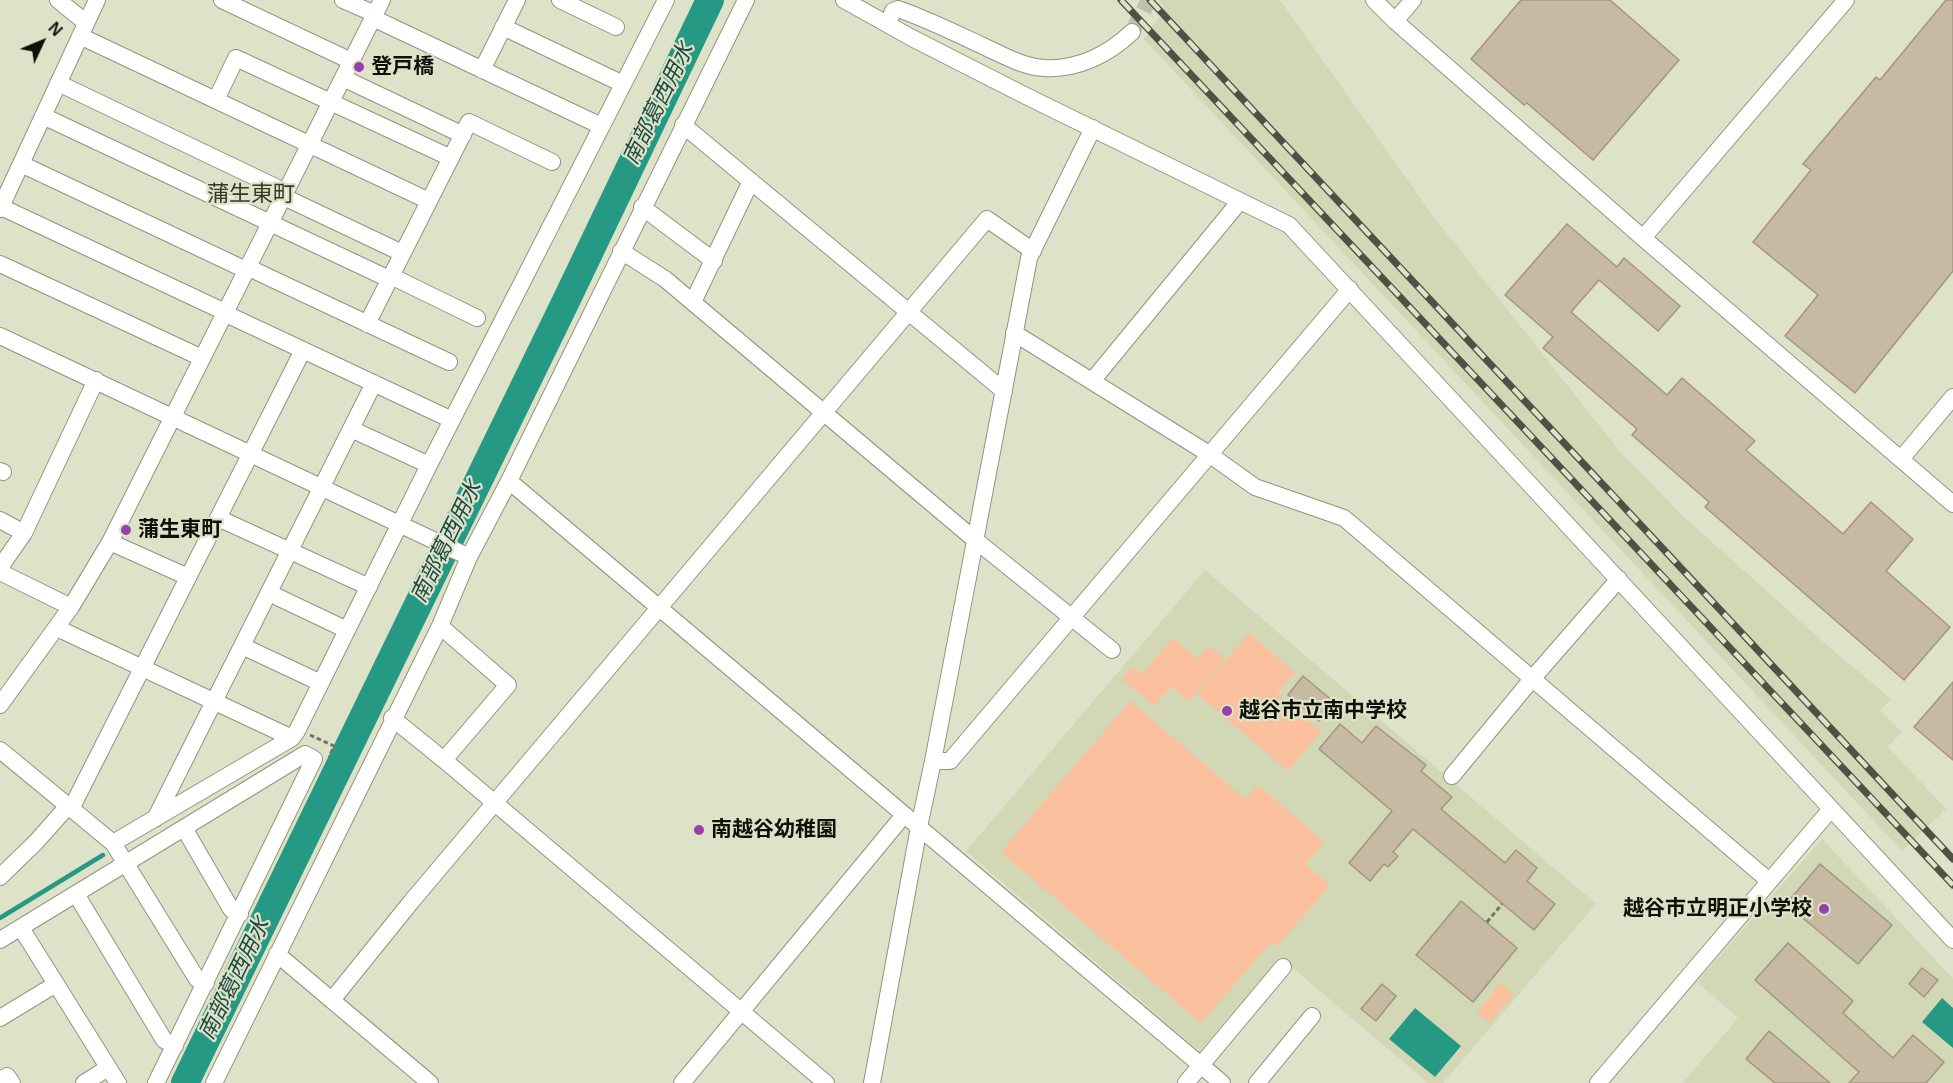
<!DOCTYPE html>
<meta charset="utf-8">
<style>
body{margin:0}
#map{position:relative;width:1953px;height:1083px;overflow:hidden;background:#dde2c8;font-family:Helvetica,sans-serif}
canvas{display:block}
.north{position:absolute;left:12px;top:12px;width:60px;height:60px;-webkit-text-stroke:4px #dde2c8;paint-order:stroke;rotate:46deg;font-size:16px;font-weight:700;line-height:24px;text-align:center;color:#0f1008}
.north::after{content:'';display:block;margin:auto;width:21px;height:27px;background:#0f1008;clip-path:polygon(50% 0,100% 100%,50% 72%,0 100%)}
</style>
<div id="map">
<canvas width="1953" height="1083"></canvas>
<div class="north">N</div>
</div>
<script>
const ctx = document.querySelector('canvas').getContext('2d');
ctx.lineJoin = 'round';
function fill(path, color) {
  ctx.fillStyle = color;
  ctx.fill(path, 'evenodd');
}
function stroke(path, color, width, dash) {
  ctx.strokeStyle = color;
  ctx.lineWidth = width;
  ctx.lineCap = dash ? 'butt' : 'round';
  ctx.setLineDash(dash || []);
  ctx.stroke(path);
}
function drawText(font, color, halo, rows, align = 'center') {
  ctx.font = font + ' Helvetica,"Noto Sans JP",sans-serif';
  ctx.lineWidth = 4.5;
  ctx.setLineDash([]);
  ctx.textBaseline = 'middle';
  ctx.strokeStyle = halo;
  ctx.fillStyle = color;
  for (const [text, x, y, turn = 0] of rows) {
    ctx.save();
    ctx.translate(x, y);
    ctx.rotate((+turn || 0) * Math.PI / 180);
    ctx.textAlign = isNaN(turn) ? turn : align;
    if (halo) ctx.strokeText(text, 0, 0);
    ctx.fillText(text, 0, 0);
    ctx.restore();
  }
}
const built = new Path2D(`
 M1158 0H1280L1433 216 1621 453 1684 517 1829 647 1891 699 1880 710 1902 732 1888 747 1946 809 1902 851 1144 39 1165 8Z
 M1205 570 1596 904 1443 1083H1428L1280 957 1200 1051 966 851Z
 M1822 839 1953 979V1083H1683L1738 1018 1697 982Z`);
const green = new Path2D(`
 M1249 633 1295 673 1277 694 1321 731 1288 771 1197 694Z
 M1173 638 1197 659 1209 646 1225 659 1189 701 1171 686 1154 706 1122 679 1133 667 1142 674Z
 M1130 701 1245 799 1258 785 1324 842 1305 864 1330 885 1277 946 1271 942 1201 1023 1001 852Z
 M1501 983 1514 994 1490 1023 1477 1012Z`);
const water = new Path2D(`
 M1942 998 1953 1008V1048L1922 1022Z
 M1415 1008 1461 1046 1435 1077 1389 1039Z`);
const stream = new Path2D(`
 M0 918 103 855`);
const river = new Path2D(`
 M185 1083 565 303 710 0`);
const building = new Path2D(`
 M1521 0H1610L1679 60 1593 160 1527 103 1524 105 1471 59Z
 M1946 0H1953V271L1855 393 1785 336 1818 295 1753 242 1811 170 1803 164 1876 77 1880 80Z
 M1567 224 1617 267 1624 258 1680 306 1658 331 1599 280 1571 312 1667 395 1682 378 1755 441 1746 450 1843 534 1871 502 1913 539 1886 571 1950 627 1904 680 1705 507 1709 502 1632 435 1637 429 1543 348 1553 337 1505 295Z
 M1303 676 1334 702 1319 721 1288 695Z
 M1953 682V760L1914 727Z
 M1340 724 1362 743 1376 726 1426 765 1421 771 1452 797 1441 809 1505 863 1516 850 1537 868 1527 881 1555 904 1534 930 1413 829 1393 852 1398 856 1388 867 1384 864 1370 881 1349 863 1392 811 1319 749Z
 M1820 864 1892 925 1858 964 1786 904Z
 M1461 901 1517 948 1473 1002 1416 955Z
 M1788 943 1853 1001 1843 1013 1893 1058 1913 1035 1944 1062 1926 1083H1849L1859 1072 1755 980Z
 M1922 968 1938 980 1924 997 1909 984Z
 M1382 984 1396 996 1376 1021 1361 1009Z
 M1769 1031 1830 1083H1775L1746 1059Z`);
const minorTunnel = new Path2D(`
 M1132 32 1149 0`);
const path = new Path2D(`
 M310 735 334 746 329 757
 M1487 922 1502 904`);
const minor = new Path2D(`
 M58 0 85 22
 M222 0 351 61
 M343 0 375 14
 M560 0 616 27
 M844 0 912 38 1026 96 1289 225 1953 940
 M1374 0 1395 21 1643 238 1953 504
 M373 18 597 124
 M1395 21 1413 0
 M888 23 893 11 898 9C927 19 955 33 983 46 1003 55 1023 67 1044 68 1078 70 1109 54 1132 32
 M503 27 623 84
 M80 36 429 201
 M482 70 517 0
 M343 78 463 135
 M58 83 284 191
 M216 100 236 58 451 158
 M43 116 389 279
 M683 125 1004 391
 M21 164 246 270
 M282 196 402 253
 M1 207 225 312
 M642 207 714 261
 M0 209 97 0
 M1643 238 1846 0
 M621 251 665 279 974 539 1112 650
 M0 264 202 358
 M247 267 449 362
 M391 276 477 318
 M693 302 751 181
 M224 313 452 420
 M367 324 469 122 552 162
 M1014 333 1209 454 1255 487 1344 518 1768 880
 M0 336 469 557
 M1092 381 1240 201
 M351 429 429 465
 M1901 459 1953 397
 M0 471 3 472
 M509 481 1222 1083
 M218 518 369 587
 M0 520 24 533
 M110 542 188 577
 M269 593 347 630
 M71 607 4 574 1 566 24 533 96 380
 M440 626 508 685 444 760
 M57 628 292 738
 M242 646 321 683
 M0 705 71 607 110 542 382 0
 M392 718 444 760 826 1083
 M0 750 113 843 197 979 206 983
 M933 761H950L1350 289
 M1452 776 1532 679 1619 579
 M71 809 303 350
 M155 819 374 383
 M184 828 231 909 240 914
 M113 843 292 738 297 731 429 465 666 0
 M0 877 36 842 68 806
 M76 894 164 1040 175 1046
 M21 928 118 1083
 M0 940 305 754 314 759 156 1083
 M277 954 430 1083
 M332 1000 411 902 987 219 1033 251
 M0 1018 56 984
 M0 1080 7 1076 12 1083
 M84 1083 108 1068
 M214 1083 440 626 469 557 509 481 746 0
 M682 1083 904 815
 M872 1083 919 827 933 761 1029 258 1093 128
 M1186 1083 1283 967
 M1257 1083 1312 1016
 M1598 1083 1831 809`);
const rail = new Path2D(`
 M1121 0 1953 885
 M1150 0 1953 859`);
const markers = [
 [359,67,6,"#973fab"],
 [126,530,6,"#973fab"],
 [1227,711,6,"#973fab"],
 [699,830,6,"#973fab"],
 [1824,909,6,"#973fab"]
];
const poiNames = [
 ["登戸橋",371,67],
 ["蒲生東町",138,530],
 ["越谷市立南中学校",1239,711],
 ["南越谷幼稚園",711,830],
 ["越谷市立明正小学校",1812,909,"right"]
];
const waterNames = [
 ["南部葛西用水",659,104,-64],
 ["南部葛西用水",447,542,-64],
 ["南部葛西用水",235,979,-64]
];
const neighbourhoodNames = [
 ["蒲生東町",251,195]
];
fill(built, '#d2d7b6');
fill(green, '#fbc19e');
fill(water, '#269985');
stroke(stream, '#269985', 4.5);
stroke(river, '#269985', 28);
fill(building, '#c6baa3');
stroke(building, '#a29680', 1.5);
stroke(minorTunnel, '#bec2ab', 16, [16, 8]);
stroke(minor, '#91957d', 18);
stroke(path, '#717363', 3, [4.5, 3]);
stroke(minor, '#fff', 16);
stroke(rail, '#4f5143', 7);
stroke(rail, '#dde2c8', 4.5, [14]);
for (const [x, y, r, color] of markers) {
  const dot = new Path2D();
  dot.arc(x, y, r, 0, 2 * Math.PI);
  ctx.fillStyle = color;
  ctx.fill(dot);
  stroke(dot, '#dde2c8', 2);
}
drawText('bold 21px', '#0f1008', '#dde2c8', poiNames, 'left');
drawText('italic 22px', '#1b4940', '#dde2c8', waterNames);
drawText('22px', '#363924', '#dde2c8', neighbourhoodNames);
</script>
